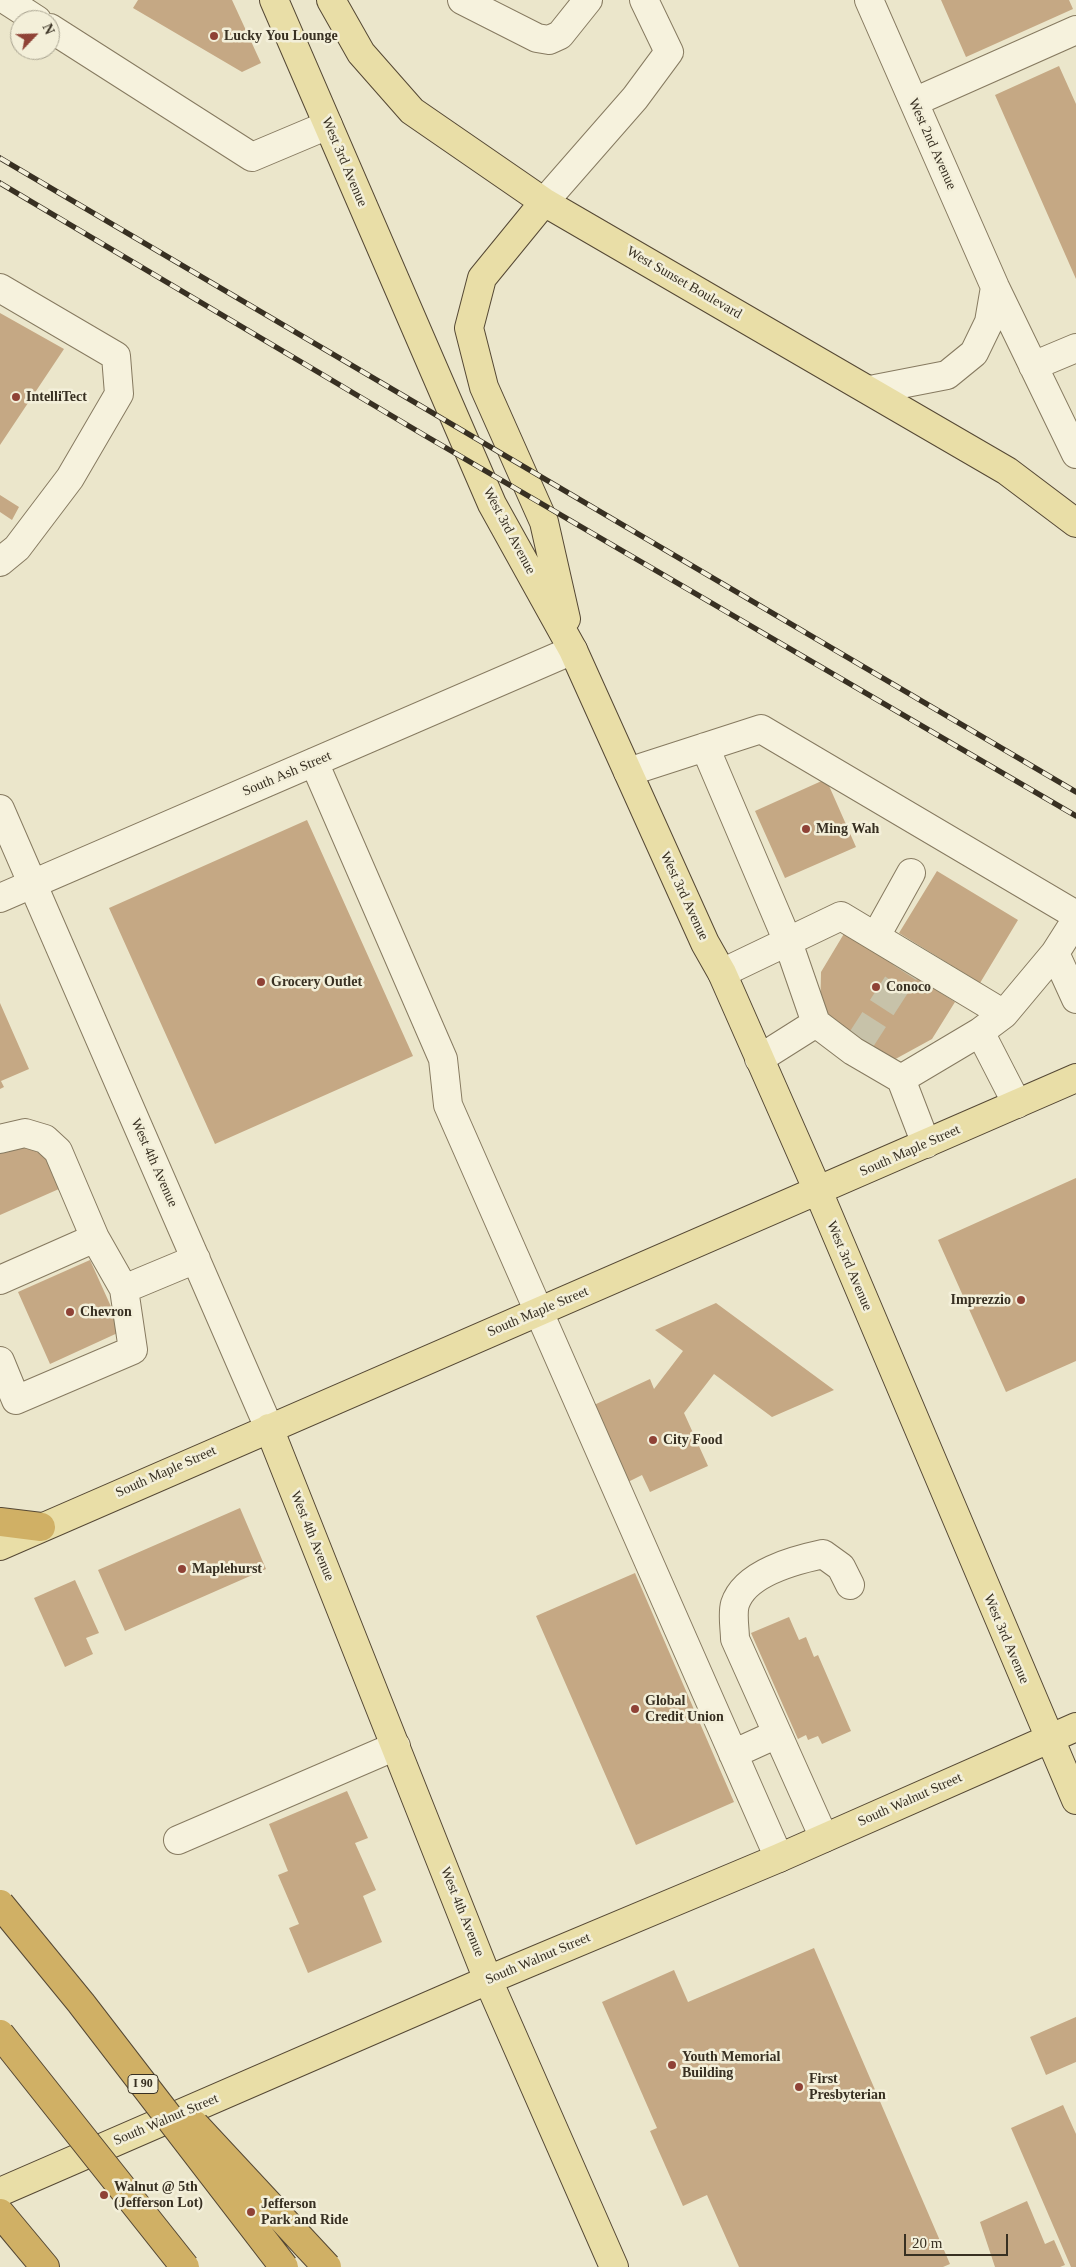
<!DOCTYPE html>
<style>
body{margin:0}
#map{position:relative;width:1076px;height:2267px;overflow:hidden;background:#ebe6cb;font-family:Georgia,serif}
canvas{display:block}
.north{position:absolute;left:10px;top:10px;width:50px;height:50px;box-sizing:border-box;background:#f3efd9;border:1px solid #a8a390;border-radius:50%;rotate:66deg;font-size:14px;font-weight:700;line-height:20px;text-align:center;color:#383022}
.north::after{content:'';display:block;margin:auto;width:18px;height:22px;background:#8f4236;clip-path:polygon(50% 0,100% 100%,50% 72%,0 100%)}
.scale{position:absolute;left:904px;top:2234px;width:104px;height:22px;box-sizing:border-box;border:2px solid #383022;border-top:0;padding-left:6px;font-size:15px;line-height:18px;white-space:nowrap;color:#383022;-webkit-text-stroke:4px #f3efd9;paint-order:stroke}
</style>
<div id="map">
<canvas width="1076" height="2267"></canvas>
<div class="north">N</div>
<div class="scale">20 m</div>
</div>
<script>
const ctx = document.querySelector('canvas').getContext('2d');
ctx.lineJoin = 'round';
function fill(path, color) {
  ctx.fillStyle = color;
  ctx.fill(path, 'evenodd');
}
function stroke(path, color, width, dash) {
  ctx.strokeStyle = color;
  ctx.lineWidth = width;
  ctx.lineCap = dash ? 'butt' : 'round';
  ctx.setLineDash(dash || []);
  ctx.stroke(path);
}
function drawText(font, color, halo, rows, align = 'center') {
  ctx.font = font + ' Georgia,serif';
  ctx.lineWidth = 5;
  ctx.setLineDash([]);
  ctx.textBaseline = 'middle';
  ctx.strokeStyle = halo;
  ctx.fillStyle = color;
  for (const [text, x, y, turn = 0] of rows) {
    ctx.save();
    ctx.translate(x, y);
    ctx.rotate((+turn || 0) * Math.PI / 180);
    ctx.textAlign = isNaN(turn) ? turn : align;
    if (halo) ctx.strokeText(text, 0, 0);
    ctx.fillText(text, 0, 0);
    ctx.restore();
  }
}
const building = new Path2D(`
 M138 0H232L261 63 242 72 133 8Z
 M941 0H1069L1073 9 966 57Z
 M1059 66 1076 104V279L995 95Z
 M0 313 64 349 0 445Z
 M0 495 19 507 12 520 0 512Z
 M826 779 856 847 785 878 755 811Z
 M307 820 413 1056 215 1144 109 908Z
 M937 871 1018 920 980 983 899 933Z
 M845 932 955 1002 932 1039 890 1062 820 1018 821 972Z
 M0 1003 29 1069 1 1081 4 1087 0 1089Z
 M30 1140 52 1148 68 1185 0 1215V1153Z
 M1076 1178V1361L1006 1392 938 1240Z
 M90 1260 122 1331 50 1364 18 1292Z
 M716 1303 834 1390 772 1417 714 1374 684 1413 708 1466 650 1492 642 1475 628 1482 594 1405 650 1379 654 1389 683 1351 655 1330Z
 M240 1508 266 1569 125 1631 98 1570Z
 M635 1573 734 1802 636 1845 536 1616Z
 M75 1580 99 1633 86 1638 93 1654 65 1667 34 1598Z
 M789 1617 799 1640 806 1637 814 1657 818 1655 851 1731 822 1744 818 1736 808 1740 806 1735 798 1739 751 1633Z
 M347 1791 368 1838 355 1843 376 1890 363 1896 382 1942 308 1973 289 1928 299 1924 278 1875 288 1871 269 1824Z
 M814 1948 950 2264 943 2267H739L707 2195 683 2206 650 2131 657 2128 602 2002 674 1970 688 2002Z
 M1076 2017V2062L1046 2075 1030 2037Z
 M1063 2105 1076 2134V2267H1071L1011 2128Z
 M1027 2201 1045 2244 1054 2240 1065 2265 1060 2267H995L980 2222Z`);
const minorTunnel = new Path2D(`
 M859 1043 906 970`);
const minor = new Path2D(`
 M6 0 37 20
 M462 0 537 38 549 40 560 35 588 0
 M869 0 995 287 1076 454
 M50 28 252 157 328 125
 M914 102 1076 30
 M544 202 635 98 669 52 644 0
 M0 288 116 356 119 394 70 478 17 548 0 562
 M1033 366 1076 348
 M870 390 947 375 974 353 989 322 995 287
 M705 747 788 942 816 1023 759 1059
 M314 762 443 1059 448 1105 779 1858
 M628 772 761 729 1076 915
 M0 809 269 1428
 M0 898 573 650
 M876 936 911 873
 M1055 953 1076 999
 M722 973 841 916 1004 1014 1055 953 1076 920
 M816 1023 853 1051 901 1079
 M980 1032 1017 1104
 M0 1139 25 1133 45 1139 58 1151 95 1238
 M926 1144 901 1079 980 1032 1004 1014
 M0 1280 95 1238 124 1289 133 1350 16 1400 0 1361
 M124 1289 196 1259
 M733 1754 777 1734
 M824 1838 735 1639C735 1629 732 1614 735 1604 745 1573 795 1560 823 1554L841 1567 850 1585
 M178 1840 396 1746`);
const major = new Path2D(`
 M274 0 492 504 573 650 705 943 722 973 818 1191 1076 1800
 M331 0 361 53 412 111 544 202 1007 471 1076 523
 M544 202 482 278 469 328 484 387 544 522 566 619
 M269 1428 488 1980 614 2267
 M0 1546 1076 1078
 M0 2192 488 1980 779 1858 1076 1727`);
const highway = new Path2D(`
 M0 1522 41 1527
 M0 2213 45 2267`);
const rail = new Path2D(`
 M0 158 1076 792
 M0 183 424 435 1076 816`);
const highwayBridge = new Path2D(`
 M0 1904 81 2003 284 2267
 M0 2034 185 2267
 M195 2125 327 2267`);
const markers = [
 [214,36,5,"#8f4236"],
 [16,397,5,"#8f4236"],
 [806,829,5,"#8f4236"],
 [261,982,5,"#8f4236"],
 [876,987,5,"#8f4236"],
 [1021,1300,5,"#8f4236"],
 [70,1312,5,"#8f4236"],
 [653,1440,5,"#8f4236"],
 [182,1569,5,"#8f4236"],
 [635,1709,5,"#8f4236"],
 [672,2065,5,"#8f4236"],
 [799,2087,5,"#8f4236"],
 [104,2195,5,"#8f4236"],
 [251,2212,5,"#8f4236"]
];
const shields = [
 [143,2084,30]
];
const shieldNames = [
 ["I 90",143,2084]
];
const poiNames = [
 ["Lucky You Lounge",224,36],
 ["IntelliTect",26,397],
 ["Ming Wah",816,829],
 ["Grocery Outlet",271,982],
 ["Conoco",886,987],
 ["Imprezzio",1011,1300,"right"],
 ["Chevron",80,1312],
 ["City Food",663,1440],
 ["Maplehurst",192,1569],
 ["Global",645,1701],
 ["Credit Union",645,1717],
 ["Youth Memorial",682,2057],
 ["Building",682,2073],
 ["First",809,2079],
 ["Presbyterian",809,2095],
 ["Walnut @ 5th",114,2187],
 ["(Jefferson Lot)",114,2203],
 ["Jefferson",261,2204],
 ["Park and Ride",261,2220]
];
const streetNames = [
 ["West 2nd Avenue",932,144,66],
 ["West 3rd Avenue",344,162,67],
 ["West Sunset Boulevard",684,283,30],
 ["West 3rd Avenue",509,531,62],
 ["South Ash Street",287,774,-23],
 ["West 3rd Avenue",684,896,65],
 ["South Maple Street",910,1151,-24],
 ["West 4th Avenue",154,1163,66],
 ["West 3rd Avenue",849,1266,67],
 ["South Maple Street",538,1312,-23],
 ["South Maple Street",166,1472,-24],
 ["West 4th Avenue",312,1536,68],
 ["West 3rd Avenue",1006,1639,67],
 ["South Walnut Street",910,1800,-24],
 ["West 4th Avenue",462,1912,68],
 ["South Walnut Street",538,1959,-23],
 ["South Walnut Street",166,2120,-23]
];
fill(building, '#c5a884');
stroke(minorTunnel, '#c7c2a9', 28, [28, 14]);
stroke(minor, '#867a60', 30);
stroke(major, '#554834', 30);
stroke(highway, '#554834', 30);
stroke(minor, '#f6f2dd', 28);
stroke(major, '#e9dea7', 28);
stroke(highway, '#d0b065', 28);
stroke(rail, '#383022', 5.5);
stroke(rail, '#f3efd9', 4, [11]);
stroke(highwayBridge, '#554834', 30, []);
stroke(highwayBridge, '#d0b065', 28);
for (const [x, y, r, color] of markers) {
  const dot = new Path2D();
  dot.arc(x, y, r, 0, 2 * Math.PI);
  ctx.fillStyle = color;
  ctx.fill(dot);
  stroke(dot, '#f3efd9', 2);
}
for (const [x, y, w] of shields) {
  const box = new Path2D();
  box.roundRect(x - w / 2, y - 9.5, w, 19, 4);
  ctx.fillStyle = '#f3efd9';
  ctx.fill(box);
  stroke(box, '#383022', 1);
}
drawText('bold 12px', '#383022', null, shieldNames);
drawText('bold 14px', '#383022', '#f3efd9', poiNames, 'left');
drawText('14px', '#383022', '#f3efd9', streetNames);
</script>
